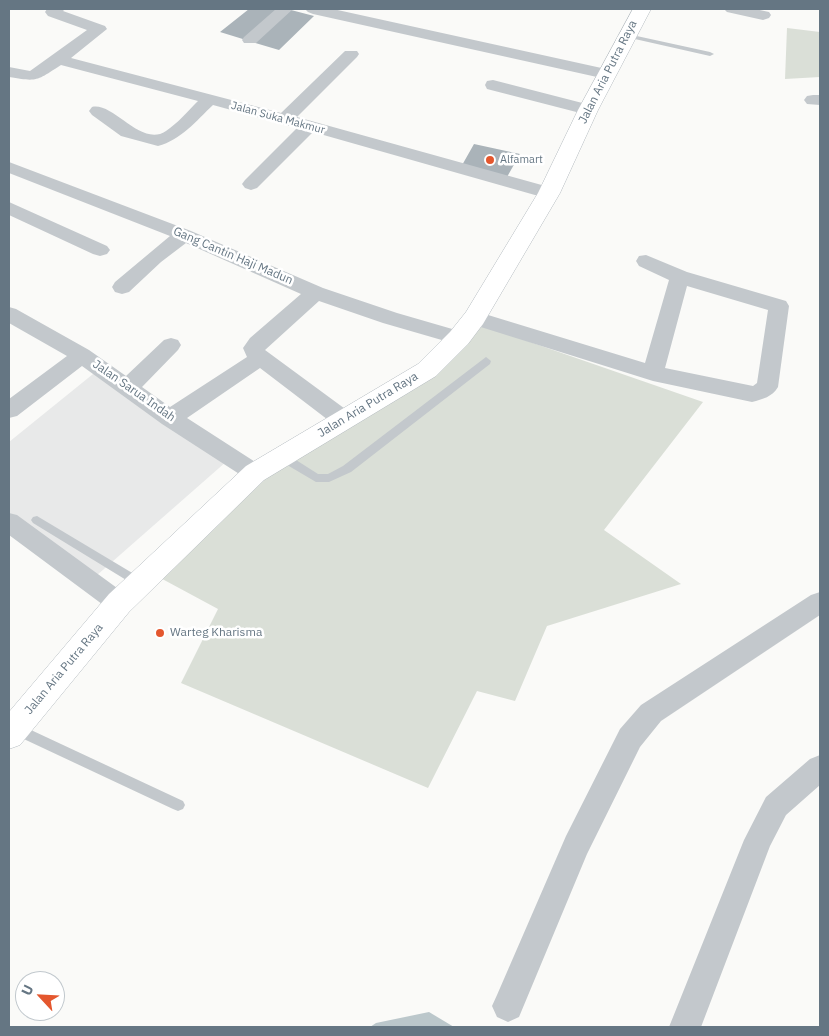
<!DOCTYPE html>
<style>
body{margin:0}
#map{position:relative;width:829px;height:1036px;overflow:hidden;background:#fafaf8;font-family:"IBM Plex Sans",sans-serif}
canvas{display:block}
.frame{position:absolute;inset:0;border:10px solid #657683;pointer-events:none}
.north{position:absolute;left:15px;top:971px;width:50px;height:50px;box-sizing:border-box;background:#fff;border:1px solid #c1c8cd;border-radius:50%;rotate:295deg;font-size:14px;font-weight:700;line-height:20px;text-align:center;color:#657683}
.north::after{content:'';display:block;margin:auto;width:18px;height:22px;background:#e4572e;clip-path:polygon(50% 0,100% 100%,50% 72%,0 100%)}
</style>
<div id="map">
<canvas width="829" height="1036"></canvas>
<div class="frame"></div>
<div class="north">U</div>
</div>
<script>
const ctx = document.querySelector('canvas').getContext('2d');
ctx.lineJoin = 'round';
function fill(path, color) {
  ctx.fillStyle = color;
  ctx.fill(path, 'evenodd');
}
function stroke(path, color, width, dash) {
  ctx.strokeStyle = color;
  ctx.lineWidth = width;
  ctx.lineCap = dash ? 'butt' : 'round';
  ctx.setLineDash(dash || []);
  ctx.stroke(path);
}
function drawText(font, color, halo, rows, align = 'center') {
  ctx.font = font + ' "IBM Plex Sans",sans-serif';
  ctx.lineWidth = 5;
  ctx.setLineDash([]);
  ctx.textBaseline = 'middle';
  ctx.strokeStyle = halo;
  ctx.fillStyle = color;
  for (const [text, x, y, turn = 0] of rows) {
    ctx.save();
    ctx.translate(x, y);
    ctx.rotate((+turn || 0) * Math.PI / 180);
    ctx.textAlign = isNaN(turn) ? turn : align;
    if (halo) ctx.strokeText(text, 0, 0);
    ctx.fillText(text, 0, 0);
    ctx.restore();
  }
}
const built = new Path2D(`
 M98 370 235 454 96 576 9 514V442Z`);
const green = new Path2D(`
 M787 28 820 32V77L785 79Z
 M481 325 703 402 604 530 681 584 547 626 515 701 477 691 428 788 181 683 218 609 153 574 233 499Z`);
const water = new Path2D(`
 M429 1012 454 1027H370L376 1023Z`);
const building = new Path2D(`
 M249 9H279L246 40 220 32Z
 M291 10 314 16 279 50 252 42Z
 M474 144 520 154 507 177 461 167Z`);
const lane = new Path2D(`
 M623 33 710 52 714 54 710 56 626 37 622 35Z
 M486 357 491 361 490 364 351 472 329 482H316L277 459 276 456 281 452 285 453 318 474H328L343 466Z
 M37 516 144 580 146 583 144 586 140 588 136 586 33 523 31 520 33 517Z
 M16 723 183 801 185 805 183 809 178 811 173 809 11 733 10 729 11 725Z`);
const street = new Path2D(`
 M47 9H65L63 11 105 26 107 29 71 58 281 113 345 51H357L359 54 357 57 297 117 556 189 558 193 556 197 549 199 313 132 257 188 251 190 245 188 242 184 245 180 297 128 213 105C196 121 181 140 158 146L121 136 92 115 89 111 92 107C114 102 141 148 166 131 178 123 188 111 198 101L61 65C36 81 38 82 9 77V67L30 71 87 30 48 16 45 12Z
 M276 9H293L256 43H244L242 40 244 37Z
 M305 9H333L606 69 612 70 614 74 612 78 606 79 313 14 308 12Z
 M724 9H755L769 12 771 15 769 18 763 20 727 12Z
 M493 80 594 106 597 110 594 114 588 115 487 89 485 85 487 81Z
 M813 95H820V105L807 104 804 100 807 96Z
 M9 162 191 231 323 288 397 313 466 333 469 338 466 343 459 345 383 323 319 301 265 350 352 414 355 420 352 426 344 428 336 426 260 368 187 418 263 467 267 473 263 479 255 482 247 479 162 424 82 366 17 416 9 418V399L67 356 9 323V307L16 309 89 350 126 376 164 340 171 338 178 340 181 345 178 350 142 387 170 407 247 357 243 348 250 338 301 294 186 243 161 262 129 292 122 294 115 292 112 287 115 282 170 236 9 173Z
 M9 202 107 246 110 250 107 254 100 256 93 254 9 215Z
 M646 255 687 272 786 301 789 306 778 387C772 397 763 399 752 402L653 381 468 323 465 318 468 313 475 311 645 363 669 280 639 266 636 261 639 256ZM687 286 768 310 757 383 753 386 665 368Z
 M9 513 17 515 128 596 132 603 128 610 119 613 110 610 9 535Z
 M820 592V615L661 721 640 747 587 854 519 1017 508 1022 497 1017 492 1006 497 995 566 836 620 729 641 705 811 595Z
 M820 755V785L786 815 770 846 701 1027H669L744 840 766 797 810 759Z`);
const secondary = new Path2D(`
 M633 9H651L598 110 560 193 483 324 468 344 436 376 264 480 129 612 20 745 9 749V712L109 594 246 466 418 364 450 332 466 312 538 193 578 110Z`);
const markers = [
 [490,160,5,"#e4572e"],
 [160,633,5,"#e4572e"]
];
const farStreetnames = [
 ["Jalan Suka Makmur",278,118,15]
];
const farPoinames = [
 ["Alfamart",500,160]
];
const streetNames = [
 ["Jalan Aria Putra Raya",608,72,-63],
 ["Gang Cantin Haji Madun",233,256,23],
 ["Jalan Sarua Indah",134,391,35],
 ["Jalan Aria Putra Raya",368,405,-31],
 ["Jalan Aria Putra Raya",64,669,-50]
];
const poiNames = [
 ["Warteg Kharisma",170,633]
];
fill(built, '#e8e9e9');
fill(green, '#dadfd7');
fill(water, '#bbc7cb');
fill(building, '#aab3b9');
stroke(secondary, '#b3babf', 1);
fill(lane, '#c3c8cc');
fill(street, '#c3c8cc');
fill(secondary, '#fff');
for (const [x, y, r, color] of markers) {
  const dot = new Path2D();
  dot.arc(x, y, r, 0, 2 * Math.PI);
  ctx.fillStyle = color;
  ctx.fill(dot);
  stroke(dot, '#fff', 2);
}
drawText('11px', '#657683', '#fff', farStreetnames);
drawText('11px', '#657683', '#fff', farPoinames, 'left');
drawText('12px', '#657683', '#fff', streetNames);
drawText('12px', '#657683', '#fff', poiNames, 'left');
</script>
